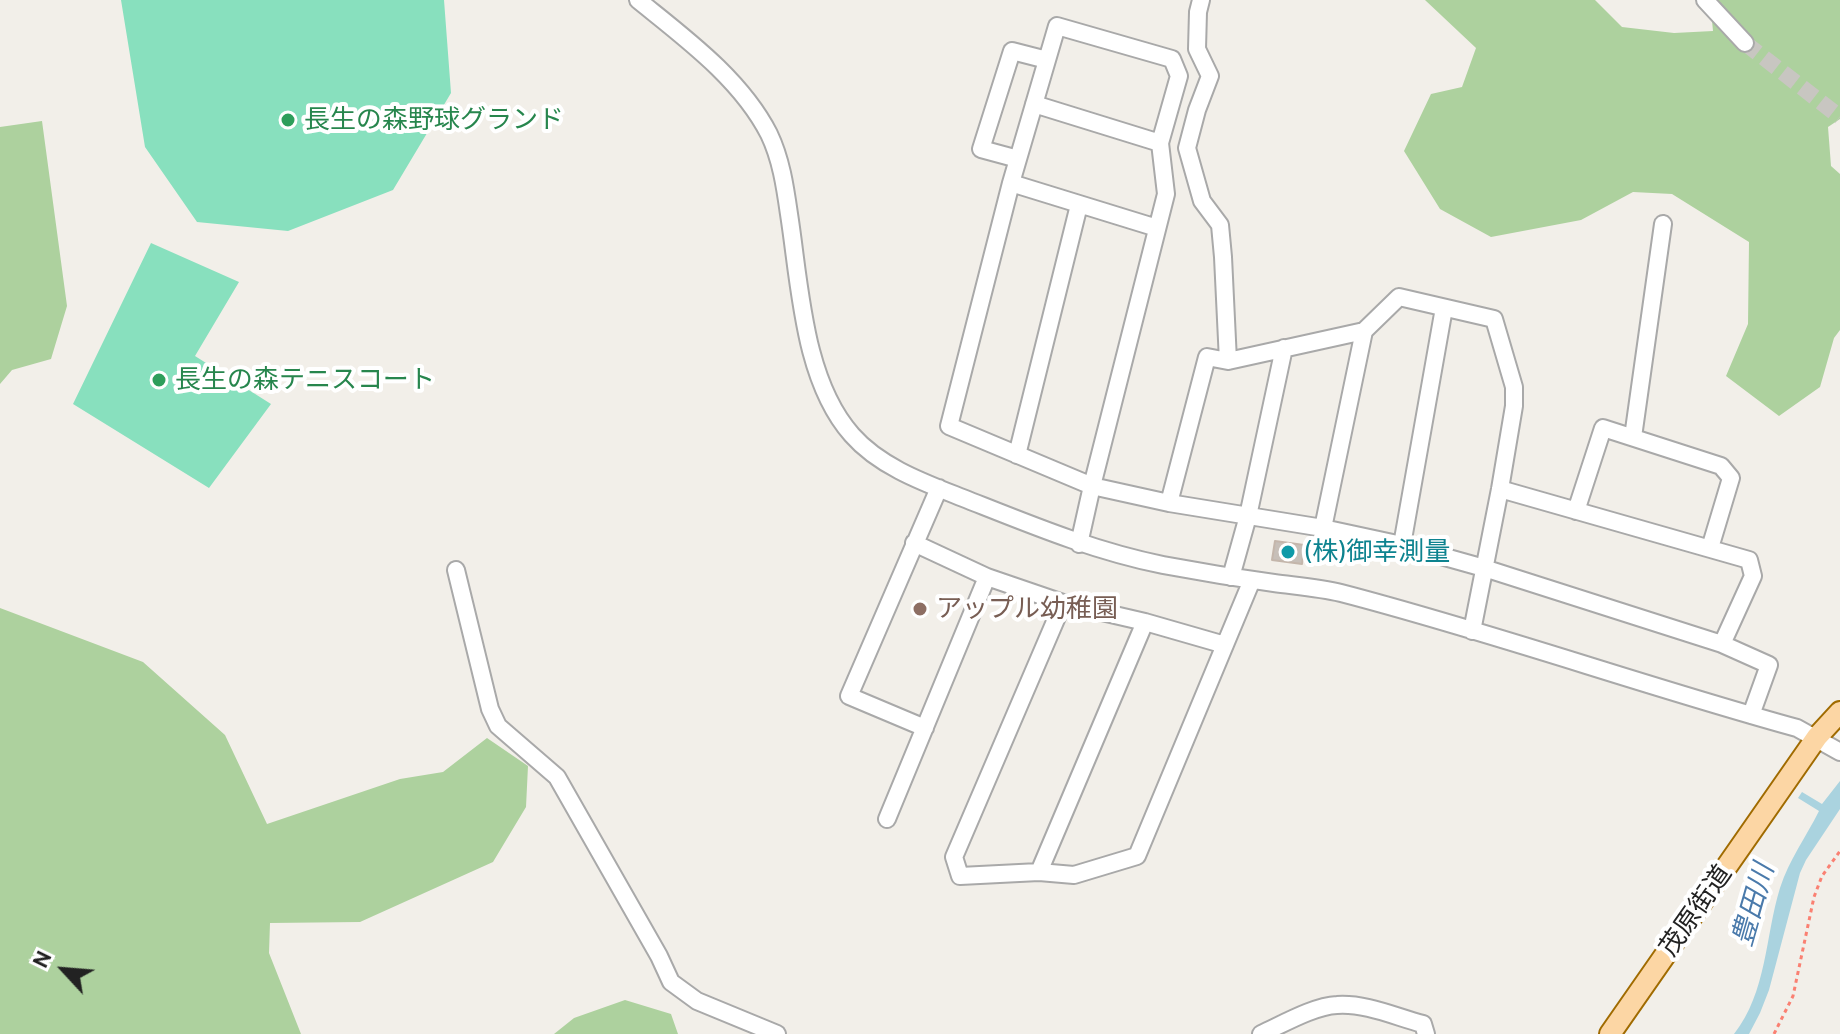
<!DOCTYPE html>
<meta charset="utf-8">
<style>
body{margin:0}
#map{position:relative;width:1840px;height:1034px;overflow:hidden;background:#f2efe9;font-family:Cabin,sans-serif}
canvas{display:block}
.north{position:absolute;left:24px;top:930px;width:80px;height:80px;-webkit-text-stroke:6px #fff;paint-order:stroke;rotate:296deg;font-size:22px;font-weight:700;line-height:32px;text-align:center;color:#222}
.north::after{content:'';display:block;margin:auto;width:28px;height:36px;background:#222;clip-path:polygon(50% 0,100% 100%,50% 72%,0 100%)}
</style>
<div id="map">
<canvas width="1840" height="1034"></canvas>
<div class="north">N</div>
</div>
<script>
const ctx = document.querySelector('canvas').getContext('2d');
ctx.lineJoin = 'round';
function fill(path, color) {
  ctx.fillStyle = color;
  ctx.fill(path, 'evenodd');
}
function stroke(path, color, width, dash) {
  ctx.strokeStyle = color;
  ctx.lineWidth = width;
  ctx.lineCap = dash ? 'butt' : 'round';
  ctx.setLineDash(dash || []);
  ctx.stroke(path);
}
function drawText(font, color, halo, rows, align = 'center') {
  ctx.font = font + ' Cabin,"Noto Sans JP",sans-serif';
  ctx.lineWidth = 8;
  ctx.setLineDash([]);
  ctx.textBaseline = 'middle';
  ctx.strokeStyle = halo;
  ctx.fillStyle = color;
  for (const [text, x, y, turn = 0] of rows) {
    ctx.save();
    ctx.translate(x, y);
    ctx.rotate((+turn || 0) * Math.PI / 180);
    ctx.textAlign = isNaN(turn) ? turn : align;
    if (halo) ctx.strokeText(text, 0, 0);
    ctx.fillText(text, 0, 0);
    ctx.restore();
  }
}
const forest = new Path2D(`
 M1425 0H1595L1622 27 1674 33 1713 31 1710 0H1840V119L1828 127 1831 166 1840 174V330L1834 338 1820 387 1779 416 1726 376 1748 324 1749 242 1672 194 1633 192 1581 220 1491 237 1440 209 1404 151 1431 94 1462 87 1476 48Z
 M42 121 67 306 51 359 12 370 0 384V127Z
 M0 608 143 662 225 735 267 824 400 779 443 772 487 738 528 766 526 807 493 862 360 922 270 923 269 953 301 1034H0Z
 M625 1000 671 1014 678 1034H554L574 1018Z`);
const pitch = new Path2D(`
 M121 0H444L451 93 393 190 288 231 197 222 145 147Z
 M151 243 239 282 195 356 271 404 209 488 73 404Z`);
const water = new Path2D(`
 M1840 781V809L1806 860 1800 873 1769 990 1760 1013 1749 1034H1734C1767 992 1765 937 1780 888 1789 860 1806 837 1819 811L1798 798 1802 792 1822 804Z`);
const building = new Path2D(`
 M1275 541 1304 545 1302 564 1272 560Z`);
const minorTunnel = new Path2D(`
 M1745 43 1840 117`);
const path = new Path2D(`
 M1774 1034 1793 996 1814 897 1822 876 1840 851`);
const minor = new Path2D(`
 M638 0C685 38 741 79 769 134 781 159 785 186 789 214 800 284 803 380 852 435 880 467 925 483 963 498 1029 524 1093 551 1163 565 1200 572 1237 578 1274 583 1296 586 1320 588 1341 593 1495 633 1644 686 1797 728L1840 752
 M1201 0 1198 12 1197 49 1210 76 1197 110 1187 148 1202 201 1220 225 1223 257 1228 361
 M1705 0 1745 43
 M1034 104 1160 143
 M1018 159 981 149 1012 51 1047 60
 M1011 183 1157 228
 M1633 437 1663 224
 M1017 455 1079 205
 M1500 489 1749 560 1753 576 1722 644
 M1169 503 1207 357 1228 361 1364 331
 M1576 511 1603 428 1721 466 1731 478 1710 548
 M1323 528 1364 331 1399 297 1494 319 1514 387V406L1500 489 1472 631
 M914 543 987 577 1063 603 1145 622 1225 645
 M1079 544 1092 486 1166 194 1160 143 1179 76 1172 59 1057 26 1011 183 949 426 1092 486 1169 503 1323 528 1402 545 1484 568 1722 644 1769 665 1751 715
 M1402 545 1444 308
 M456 570 490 709 498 726 557 777 659 956 671 982 697 1001 777 1034
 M1231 577 1248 516 1284 348
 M1063 603 954 857 960 876 1039 872 1074 875 1137 856 1252 580
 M925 728 849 696 939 488
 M887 819 987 577
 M1039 872 1145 622
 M1261 1034C1283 1024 1314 1006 1337 1005 1366 1003 1396 1017 1423 1024L1426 1034`);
const major = new Path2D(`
 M1610 1034 1817 737 1840 712`);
const markers = [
 [288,120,8,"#2e9e5b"],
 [159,380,8,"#2e9e5b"],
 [1288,552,8,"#0f9aa8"],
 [920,609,8,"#8d6e63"]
];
const leisureNames = [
 ["長生の森野球グランド",304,120],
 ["長生の森テニスコート",175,380]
];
const cultureNames = [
 ["(株)御幸測量",1304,552]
];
const educationNames = [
 ["アップル幼稚園",936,609]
];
const streetNames = [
 ["茂原街道",1696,911,-55]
];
const waterNames = [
 ["豊田川",1754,905,-74]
];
fill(forest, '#add19e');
fill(pitch, '#88e0be');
fill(water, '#aad3df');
fill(building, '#c7bfb8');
stroke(building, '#c4b6ab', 2);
stroke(minorTunnel, '#c8c6c1', 16, [16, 8]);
stroke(minor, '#a9a9a9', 20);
stroke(major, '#a06b00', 24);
stroke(path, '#fa8072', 3, [4, 4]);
stroke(minor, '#fff', 16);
stroke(major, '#fcd6a4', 20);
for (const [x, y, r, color] of markers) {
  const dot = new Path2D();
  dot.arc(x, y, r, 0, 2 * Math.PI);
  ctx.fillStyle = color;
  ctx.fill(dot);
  stroke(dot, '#fff', 3);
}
drawText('26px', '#27864d', '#fff', leisureNames, 'left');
drawText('26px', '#0d838f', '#fff', cultureNames, 'left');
drawText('26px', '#785e54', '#fff', educationNames, 'left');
drawText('26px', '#222', '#fff', streetNames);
drawText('italic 28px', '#4a7aab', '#fff', waterNames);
</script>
